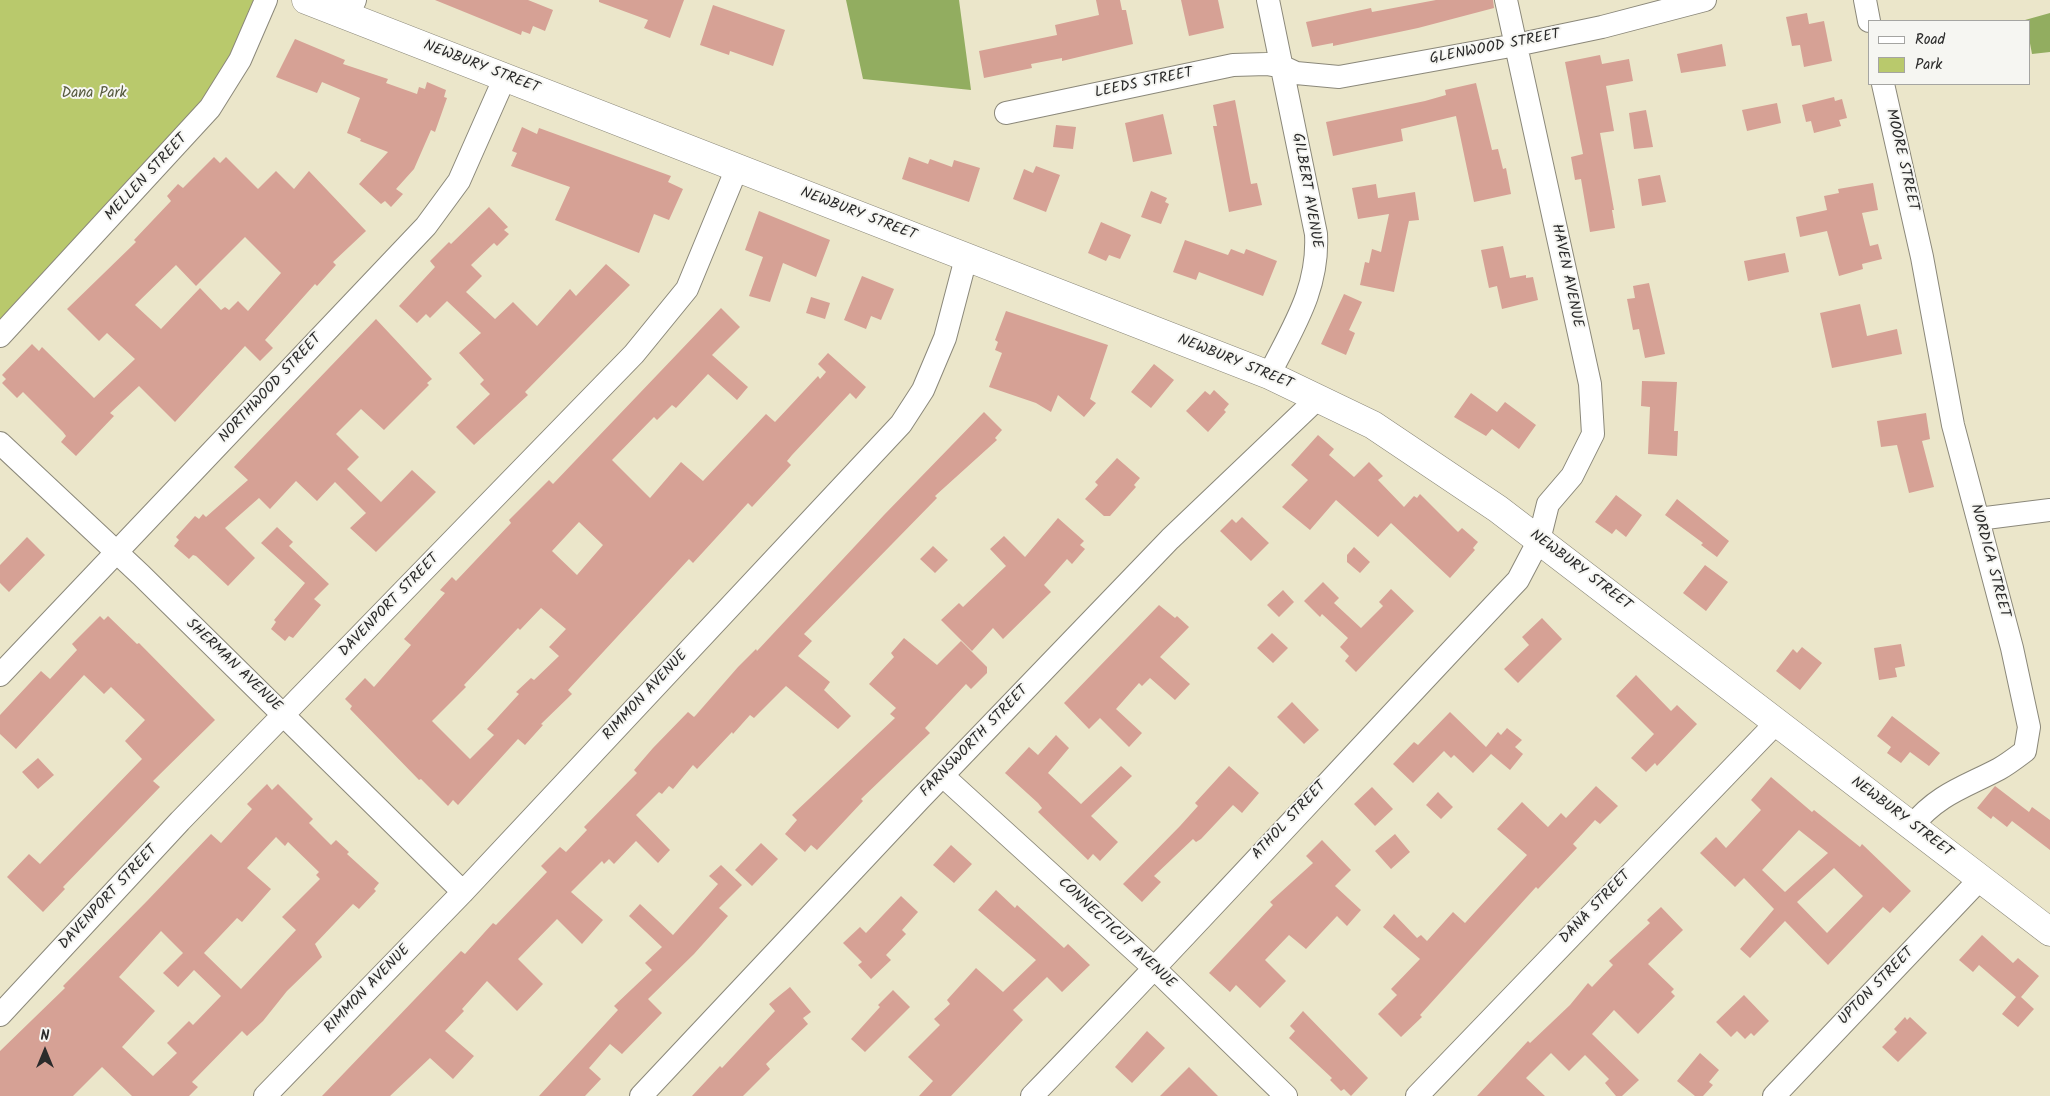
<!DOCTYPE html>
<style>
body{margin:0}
#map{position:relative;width:2050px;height:1096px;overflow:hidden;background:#ebe6ca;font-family:Kalam,sans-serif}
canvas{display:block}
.legend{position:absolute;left:1868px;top:20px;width:162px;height:65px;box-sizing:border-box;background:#f6f6f2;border:1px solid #a5a5a2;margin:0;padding:6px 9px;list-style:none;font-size:15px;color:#2b2b2b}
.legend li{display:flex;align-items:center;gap:10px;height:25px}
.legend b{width:25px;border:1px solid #a5a5a2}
.north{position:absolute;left:20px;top:1026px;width:50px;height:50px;-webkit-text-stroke:4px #f6f6f2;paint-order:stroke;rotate:0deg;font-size:14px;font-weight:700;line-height:20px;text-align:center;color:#2b2b2b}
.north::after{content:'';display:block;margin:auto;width:18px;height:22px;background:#2b2b2b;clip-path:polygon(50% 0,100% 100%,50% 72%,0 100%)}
</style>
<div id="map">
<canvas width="2050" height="1096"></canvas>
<ul class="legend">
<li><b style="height:6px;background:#fff"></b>Road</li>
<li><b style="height:14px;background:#b9c96c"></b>Park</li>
</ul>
<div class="north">N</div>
</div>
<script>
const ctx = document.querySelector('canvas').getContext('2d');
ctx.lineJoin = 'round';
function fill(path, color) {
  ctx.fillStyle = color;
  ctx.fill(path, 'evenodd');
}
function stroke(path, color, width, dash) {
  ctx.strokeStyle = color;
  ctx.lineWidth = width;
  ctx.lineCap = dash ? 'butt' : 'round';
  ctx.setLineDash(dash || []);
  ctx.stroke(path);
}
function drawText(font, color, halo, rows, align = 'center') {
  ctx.font = font + ' Kalam,sans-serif';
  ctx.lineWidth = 4;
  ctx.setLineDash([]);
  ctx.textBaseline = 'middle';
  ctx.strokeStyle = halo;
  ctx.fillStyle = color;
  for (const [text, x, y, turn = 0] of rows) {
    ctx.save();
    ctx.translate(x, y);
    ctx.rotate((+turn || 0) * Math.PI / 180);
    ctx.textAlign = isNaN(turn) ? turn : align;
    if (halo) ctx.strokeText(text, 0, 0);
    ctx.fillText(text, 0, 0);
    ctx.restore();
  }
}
const green = new Path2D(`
 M0 0H261L235 66 0 338Z`);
const forest = new Path2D(`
 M846 0H959L971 90 863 79Z
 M2050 13V52L2032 54 2029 38V21L2025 20Z`);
const building = new Path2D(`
 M435 0H528L553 10 545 31 533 26 530 34 522 31 521 35Z
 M599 0H684L670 38 644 28 648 20 599 2Z
 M1096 0H1120L1122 10H1126L1133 44 1062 61V58L1031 64 1032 68 984 78 979 51 1057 35 1055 25 1099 15Z
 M1181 0H1218L1224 28 1189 36Z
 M1436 0H1493L1494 8 1418 28 1333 46V43L1312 47 1306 22 1371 8 1372 12Z
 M713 5 785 30 773 66 730 51 729 55 700 45Z
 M1807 13 1809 24 1824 21 1832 61 1804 67 1800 45 1792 46 1786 17Z
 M295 39 345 60 343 64 388 79 386 83 417 94 419 87 425 89 427 82 446 90 444 97 447 98 435 132 431 130 414 169 396 189 403 194 391 207 385 201 381 204 359 184 388 152 360 141 361 139 347 133 360 98 322 82 317 93 276 77Z
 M1722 44 1726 66 1681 73 1677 54Z
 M1600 55 1602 64 1629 59 1633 81 1606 86 1614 131 1600 133 1614 210H1612L1615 228 1590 232 1581 179 1575 180 1571 157 1583 154 1565 62Z
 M1476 83 1492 150 1498 149 1503 169 1506 168 1511 194 1474 202 1456 116 1401 129 1403 141 1333 156 1326 122 1425 101 1446 95 1445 90Z
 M1834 97 1835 101 1842 99 1847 118 1839 120 1841 126 1814 133 1811 121 1806 122 1802 105Z
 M1235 100 1251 184 1257 183 1262 205 1229 212 1213 126H1217L1213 105Z
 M1777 103 1781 123 1747 131 1742 110Z
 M1646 110 1653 147 1634 149 1629 113Z
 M1163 114 1172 154 1133 162 1125 123Z
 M1056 125 1076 127 1073 149 1053 147Z
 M522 127 537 134 539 128 671 176 668 182 683 189 669 220 654 214 639 253 555 220 570 187 511 166 517 153 512 151Z
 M214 157 220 163 226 157 258 189 276 171 294 189 309 171 366 231 333 262 336 265 317 286 315 284 265 340 273 348 260 361 245 346 175 422 139 386 110 413 114 416 76 456 61 442 66 436 63 432 23 392 17 398 2 383 6 379 2 375 32 344 39 351 42 347 94 398 135 359 107 333 99 341 67 309 136 242 134 240 171 201 167 196 178 184 183 188ZM245 237 281 273 248 311 238 301 229 310 225 307 221 310 200 288 161 329 135 305 176 265 196 286Z
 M909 157 928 164 930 159 952 167 954 160 980 168 969 202 902 179Z
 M1036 166 1060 175 1046 212 1013 199 1024 169 1033 173Z
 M1660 175 1666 202 1642 206 1638 179Z
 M1873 183 1878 210 1862 213 1870 246 1878 244 1882 259 1862 264 1863 269 1839 276 1827 231 1800 237 1796 217 1827 210 1824 196 1839 193 1838 189Z
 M1376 184 1378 198 1415 192 1419 220 1409 221 1394 292 1360 285 1365 262 1369 263 1372 249 1381 252 1389 214 1358 219 1352 188Z
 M1151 191 1167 198 1165 202 1169 204 1161 224 1141 217Z
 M489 207 508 227 504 230 509 234 497 246 494 243 471 265 482 276 466 292 495 319 513 302 537 326 570 289 576 296 606 264 630 285 525 392 528 395 474 445 456 427 490 394 480 384 484 380 459 353 481 333 447 301 430 318 426 314 417 323 399 306 435 267 430 261 449 242 451 244Z
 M759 211 830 240 816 277 783 263 770 302 749 296 763 257 745 250Z
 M1101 222 1131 235 1120 259 1109 255 1106 261 1088 253Z
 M1185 240 1228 255 1231 249 1244 254 1246 249 1277 261 1263 296 1199 272 1196 280 1173 272Z
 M1503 246 1510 278 1526 275V278L1533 277 1538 300 1502 309 1497 286 1489 288 1481 250Z
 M1785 253 1789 272 1748 281 1744 261Z
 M862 276 894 289 881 320 871 316 866 329 844 320Z
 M1649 283 1665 354 1645 358 1639 329 1633 330 1627 299 1635 298 1633 286Z
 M1344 294 1362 302 1349 330 1355 333 1346 355 1321 344Z
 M811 297 830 303 825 319 806 313Z
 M1860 304 1867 336 1897 329 1902 354 1832 368 1820 313Z
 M721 308 740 327 712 355 748 387 737 400 708 374 676 408 672 405 657 420 654 417 612 460 650 498 681 462 703 481 766 414 775 422 818 376 820 379 826 372 818 364 828 353 866 387 856 399 850 393 792 455 787 461 791 465 752 507 748 503 693 563 689 559 568 690 572 694 541 724 543 725 525 745 518 739 458 805 453 800 448 806 421 779 419 780 350 709 352 706 345 699 365 678 374 687 411 645 404 639 445 593 440 590 452 577 456 581 511 523 509 520 549 480 553 484ZM579 522 603 545 577 575 552 551ZM541 608 566 629 549 647 559 656 534 680 531 678 516 692 519 694 487 729 494 735 470 759 432 721 466 687 464 685 518 628 520 630Z
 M1006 311 1108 345 1090 399 1096 403 1084 417 1058 395 1051 412 1036 403 989 387 1002 353 995 350 998 342 995 340Z
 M376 319 432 379 427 383 429 385 384 430 361 409 336 434 359 457 347 469 381 502 412 470 436 492 376 552 350 528 366 513 335 482 317 501 296 481 270 509 259 498 225 528 255 558 228 586 196 556 193 555 189 559 174 546 179 540 176 537 195 516 199 519 203 514 206 517 248 480 234 467Z
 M1154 364 1174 380 1151 408 1131 392Z
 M1642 381 1677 382 1674 431H1678L1677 456 1648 454 1650 407 1641 406Z
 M1214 390 1229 404 1224 410 1226 412 1208 432 1186 411 1205 391 1210 395Z
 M1471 393 1497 412 1505 402 1536 425 1519 449 1492 429 1486 436 1454 417Z
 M984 412 1002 430 995 438 997 440 935 496 937 498 804 634 812 641 798 656 830 682 824 690 851 716 838 729 786 686 754 718 750 715 733 734 732 732 697 769 693 765 673 789 669 786 662 794 659 792 636 815 670 850 658 863 636 841 614 864 609 859 604 864 602 861 571 892 603 920 582 944 557 919 518 959 543 984 517 1011 487 981 462 1009 464 1011 445 1031 474 1056 453 1079 430 1058 390 1096H322L461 951 465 954 493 923 496 925 547 872 541 866 560 847 566 852 587 830 584 827 637 773 634 770 653 748 688 712 694 717 696 715 738 667 756 649 757 651 884 515Z
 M1926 413 1930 439 1922 441 1934 487 1909 493 1897 445 1881 447 1877 421Z
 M1318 435 1334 449 1329 455 1354 477 1369 462 1383 476 1378 480 1404 507 1414 496 1417 498 1420 494 1458 532 1462 528 1478 542 1473 548 1475 550 1450 578 1391 523 1378 537 1336 500 1310 530 1282 507 1308 480 1291 465Z
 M1117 458 1140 478 1134 485 1136 487 1110 516H1104L1085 499 1098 485 1095 482Z
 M1616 495 1642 515 1626 537 1616 529 1612 534 1595 522Z
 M1677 499 1729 541 1717 557 1701 545 1703 543 1665 515Z
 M1242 517 1269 543 1251 561 1220 531 1232 519 1236 523Z
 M1058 518 1084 541 1080 545 1085 549 1072 564 1067 559 1044 585 1051 592 1003 639 993 628 972 651 941 620 959 603 963 607 1006 566 990 549 1004 536 1025 557Z
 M277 527 293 542 289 546 329 584 314 599 321 605 293 638 289 636 285 641 271 629 276 622 274 620 305 583 261 543Z
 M27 537 45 555 9 592 0 583V565Z
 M933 546 948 560 935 573 920 559Z
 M1354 547 1370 562 1360 573 1347 562V555Z
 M1705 565 1728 582 1706 611 1683 593Z
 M1323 582 1339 598 1334 603 1361 628 1383 606 1379 602 1391 589 1414 611 1356 672 1345 661 1349 656 1340 647 1348 638 1322 614 1320 617 1304 601Z
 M1283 590 1294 602 1279 617 1267 605Z
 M1159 605 1175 618 1177 616 1189 627 1160 657 1190 684 1175 700 1150 678 1142 686 1139 683 1116 709 1142 733 1129 747 1100 718 1089 729 1064 703Z
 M100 616 104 620 108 616 137 644 139 643 215 720 153 781 160 787 63 887 65 889 43 912 7 877 29 854 40 864 142 759 125 741 145 720 111 687 104 694 84 675 16 749 0 734V715L41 671 50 679 77 650 72 644Z
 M1542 618 1562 639 1518 683 1504 669 1529 645 1522 637Z
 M1272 633 1288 648 1273 663 1257 648Z
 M904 638 937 665 961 641 987 667V673L971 689 966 684 925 728 930 733 861 799 863 801 817 850 811 845 805 852 785 834 797 820 792 815 895 718 890 714 896 708 869 684 894 657 891 653Z
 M1901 644 1905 666 1895 668 1897 677 1879 680 1874 648Z
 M1802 647 1822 663 1800 690 1776 671 1793 649 1797 653Z
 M1636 675 1671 711 1677 705 1697 724 1657 766 1655 763 1646 772 1631 758 1654 734 1616 696Z
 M1292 702 1319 730 1304 744 1277 717Z
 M1450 712 1486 747 1498 732 1501 735 1507 728 1522 740 1515 747 1523 754 1510 770 1491 754 1473 773 1454 755 1451 758 1444 751 1413 783 1393 764 1414 742 1418 745Z
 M1892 716 1940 753 1929 766 1910 752 1901 763 1887 753 1891 747 1877 736Z
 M1056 735 1069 748 1048 773 1081 804 1121 766 1132 776 1091 816 1118 842 1100 861 1093 854 1088 860 1038 812 1042 808 1038 803 1005 773 1029 747 1038 755Z
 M38 758 54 775 38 789 22 772Z
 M1229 766 1259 793 1242 813 1233 805 1201 839 1196 842 1193 839 1154 876 1161 882 1142 902 1123 884 1180 826 1198 806 1195 803Z
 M1771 777 1812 812 1814 810 1860 847 1862 844 1911 891 1890 913 1883 907 1828 965 1785 921 1750 958 1740 949 1774 909 1744 878 1735 887 1700 853 1716 837 1726 848 1761 810 1751 800ZM1799 830 1828 853 1785 892 1762 870ZM1834 868 1863 896 1827 933 1797 902Z
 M267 784 272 790 278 784 313 819 309 823 331 845 336 840 349 852 347 854 379 883 374 889 376 891 359 909 353 904 315 944 322 957 287 991 263 1021 247 1036 242 1031 192 1082 198 1087 189 1096H132L102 1067 73 1096H0V1051L65 988 63 986 147 901 211 834 221 843 252 809 247 804ZM276 837 285 846 288 842 319 872 316 875 320 879 282 917 296 930 241 989 204 953 237 918 242 922 271 889 247 868ZM161 931 183 953 163 973 178 987 194 970 221 996 193 1025 189 1021 167 1043 177 1053 153 1076 122 1047 155 1011 119 977Z
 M1596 786 1618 806 1600 824 1595 820 1573 844 1577 848 1538 889 1536 887 1420 1015 1422 1017 1401 1037 1378 1014 1397 995 1391 989 1420 959 1383 927 1394 914 1417 938 1421 935 1427 941 1453 912 1465 923 1527 855 1497 829 1522 802 1548 827 1561 813 1566 818Z
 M1995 786 2029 812 2032 807 2050 820V850L2012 821 2007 827 1993 816 1991 819 1977 808Z
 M1372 787 1393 809 1375 826 1354 804Z
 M1438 792 1453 807 1441 819 1426 805Z
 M1395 834 1410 852 1391 869 1375 851Z
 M1322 840 1351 870 1335 886 1361 910 1347 926 1337 916 1306 949 1289 935 1265 960 1286 981 1260 1008 1236 985 1230 992 1209 973 1273 905 1270 902 1313 863 1306 856Z
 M761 843 778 859 752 886 735 870Z
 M951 845 972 864 954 883 933 865Z
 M721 865 742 885 719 908 728 916 694 954 648 999 662 1013 622 1054 610 1044 589 1068 601 1079 585 1096H539L618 1010 614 1006 652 970 645 963 662 947 629 916 640 904 673 935 718 884 709 876Z
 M996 890 1015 908 1017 905 1064 948 1068 944 1090 965 1062 992 1047 977 1013 1010 1023 1020 951 1096H919L933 1081 908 1057 940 1025 934 1019 950 1004 947 1000 976 968 1003 992 1036 960 978 910Z
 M901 896 918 912 902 930 906 934 886 955 891 960 871 979 858 965 862 962 843 943 860 927 866 933Z
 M1661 907 1683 930 1648 964 1674 989 1671 992 1675 996 1638 1034 1614 1010 1592 1034 1639 1080 1622 1096H1616L1605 1083 1609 1079 1585 1055 1569 1071 1551 1053 1526 1078 1545 1096H1477L1528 1041 1530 1043 1570 1005 1588 983 1592 987 1613 965 1609 961 1650 923 1647 920Z
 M1982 935 2013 963 2018 958 2039 976 2021 997 2034 1009 2018 1027 2002 1014 2016 997 1979 965 1973 972 1959 960Z
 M790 987 811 1012 803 1018 808 1024 766 1064 770 1069 743 1096H692L720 1066 722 1068 775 1011 769 1004Z
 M893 990 910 1007 865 1052 851 1039 880 1007 878 1005Z
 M1744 995 1769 1021 1754 1036 1751 1033 1745 1039 1737 1031 1731 1037 1716 1022Z
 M1303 1011 1368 1078 1351 1096 1344 1089 1341 1091 1330 1080 1332 1078 1289 1038 1295 1031 1290 1026Z
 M1905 1017 1907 1020 1910 1017 1927 1033 1898 1062 1882 1047 1897 1032 1894 1029Z
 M1147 1031 1165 1048 1132 1083 1115 1067Z
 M1700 1053 1719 1070 1709 1082 1713 1085 1703 1096H1695L1677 1081Z
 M1189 1067 1218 1096H1160Z`);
const minor = new Path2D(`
 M1268 0 1316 234C1319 289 1293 327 1269 375
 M1865 0 1869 21
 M348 16 355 0
 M1883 84 1922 257 1953 425 2012 648 2029 727 2025 751C2017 757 2008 764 1999 769 1965 787 1938 794 1912 826
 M1006 113 1233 65 1267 64 1283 67 1296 73 1339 77 1516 45 1602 27 1705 0
 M0 336 210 108 240 60 266 0
 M0 443 141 575 463 892
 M1978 519 2050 510
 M0 675 426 226 459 181 505 77
 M943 776 1155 969 1286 1096
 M0 1015 180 821 634 354 687 289 737 168
 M265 1096 463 892 901 424 923 390 945 338 966 258
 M641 1096 919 800 1170 539 1318 398
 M1032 1096C1197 926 1355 752 1518 580L1539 540 1548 504 1572 476 1593 434 1590 384 1506 0
 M1417 1096 1777 722
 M1774 1096 1981 878`);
const tertiary = new Path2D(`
 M306 0 1269 375 1373 425 1498 509 2050 932`);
const streetNames = [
 ["GLENWOOD STREET",1495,48,-11],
 ["NEWBURY STREET",481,68,21],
 ["LEEDS STREET",1144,84,-12],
 ["MOORE STREET",1901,160,77],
 ["MELLEN STREET",147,178,-47],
 ["GILBERT AVENUE",1306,191,80],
 ["NEWBURY STREET",858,215,21],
 ["HAVEN AVENUE",1566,276,78],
 ["NEWBURY STREET",1235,363,22],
 ["NORTHWOOD STREET",271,389,-47],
 ["NORDICA STREET",1989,561,75],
 ["NEWBURY STREET",1580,571,37],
 ["DAVENPORT STREET",390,606,-46],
 ["SHERMAN AVENUE",233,666,44],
 ["RIMMON AVENUE",646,696,-47],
 ["FARNSWORTH STREET",975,742,-46],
 ["NEWBURY STREET",1901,818,37],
 ["ATHOL STREET",1290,821,-47],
 ["DAVENPORT STREET",109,898,-47],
 ["DANA STREET",1596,908,-46],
 ["CONNECTICUT AVENUE",1116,934,43],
 ["UPTON STREET",1877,987,-46],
 ["RIMMON AVENUE",368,990,-46]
];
const parkNames = [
 ["Dana Park",94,94]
];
fill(green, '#b9c96c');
fill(forest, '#92ad60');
fill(building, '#d6a195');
stroke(minor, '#8b887a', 24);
stroke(tertiary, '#8b887a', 29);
stroke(minor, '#fff', 22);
stroke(tertiary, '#fff', 28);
drawText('15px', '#2b2b2b', '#f6f6f2', streetNames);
drawText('15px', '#565a3e', '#f6f6f2', parkNames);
</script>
